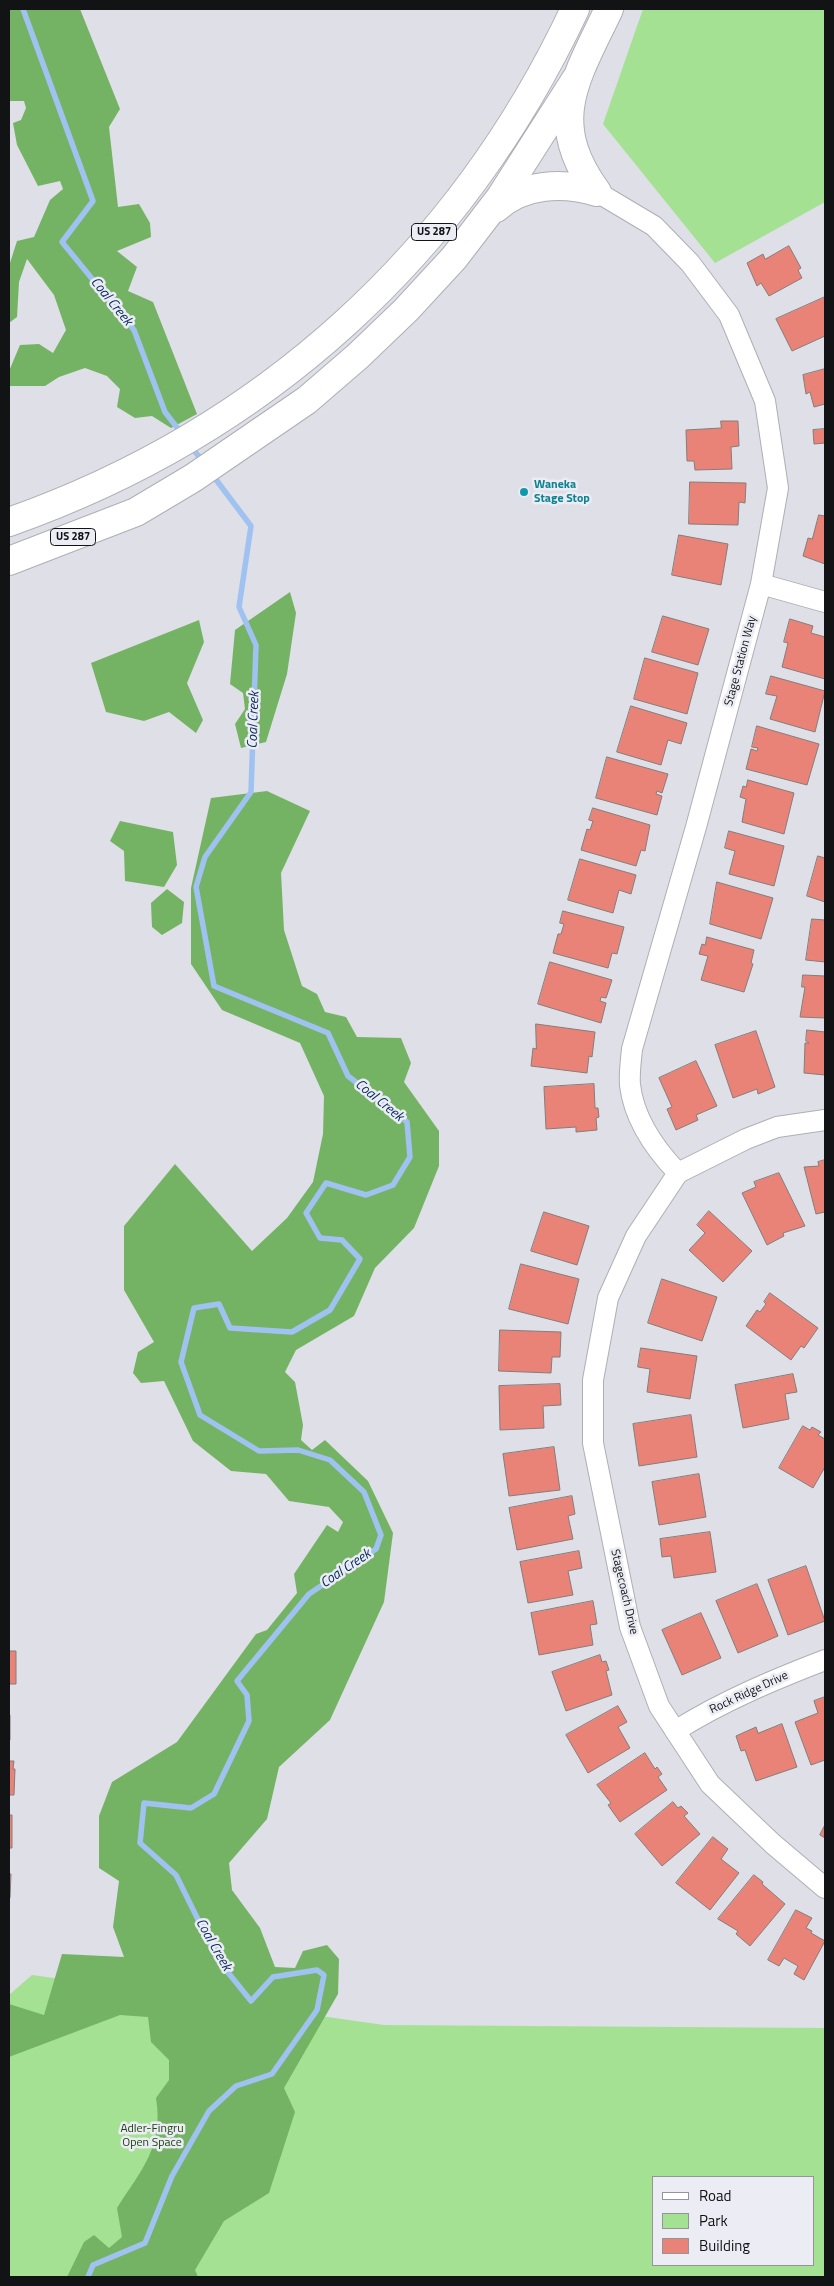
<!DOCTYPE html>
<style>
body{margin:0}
#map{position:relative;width:834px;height:2286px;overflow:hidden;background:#dedfe7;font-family:"Titillium Web",sans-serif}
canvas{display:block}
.frame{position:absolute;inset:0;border:10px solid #121315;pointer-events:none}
.legend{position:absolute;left:652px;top:2176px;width:162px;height:90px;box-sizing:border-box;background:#ebecf4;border:1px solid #94959b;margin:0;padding:6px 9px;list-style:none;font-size:15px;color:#121315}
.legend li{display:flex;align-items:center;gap:10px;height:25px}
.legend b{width:25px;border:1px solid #94959b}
</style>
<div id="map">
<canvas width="834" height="2286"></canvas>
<div class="frame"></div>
<ul class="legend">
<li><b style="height:6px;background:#fff"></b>Road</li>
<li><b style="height:14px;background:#a4e193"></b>Park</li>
<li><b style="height:14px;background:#e98377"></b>Building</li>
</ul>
</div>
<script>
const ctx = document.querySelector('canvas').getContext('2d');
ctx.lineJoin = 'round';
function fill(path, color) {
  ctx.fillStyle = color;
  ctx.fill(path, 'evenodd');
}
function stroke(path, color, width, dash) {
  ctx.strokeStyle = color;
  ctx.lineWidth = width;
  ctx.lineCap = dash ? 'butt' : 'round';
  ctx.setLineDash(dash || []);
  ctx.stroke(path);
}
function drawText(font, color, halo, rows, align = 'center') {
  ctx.font = font + ' "Titillium Web",sans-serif';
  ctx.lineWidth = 5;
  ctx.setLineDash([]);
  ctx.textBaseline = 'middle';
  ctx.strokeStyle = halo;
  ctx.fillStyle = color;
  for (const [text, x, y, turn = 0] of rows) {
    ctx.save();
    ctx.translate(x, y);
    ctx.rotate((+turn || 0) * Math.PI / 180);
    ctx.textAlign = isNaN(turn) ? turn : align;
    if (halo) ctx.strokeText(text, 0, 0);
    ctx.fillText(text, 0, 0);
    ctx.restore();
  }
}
const green = new Path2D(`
 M643 9H825V202L715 263 603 124Z
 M32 1975 384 2025 825 2028V2277H9V1995ZM653 2177H813V2265H653Z`);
const forest = new Path2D(`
 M9 9H80L120 109 109 127 118 207 139 204 150 223 151 237 117 251 137 267 128 291 153 302 197 414 171 428 152 416 135 418 117 407 120 389 107 376 85 368 59 377 45 386H9V371L20 345 39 344 53 353 66 330 54 295 27 259 19 282 17 317 9 323V266L17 241 34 237 50 200 63 189 60 181 38 186 17 145 13 123 21 120 26 108 24 101H9Z
 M290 592 296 613 287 674 266 742 241 748 235 724 245 709 243 693 230 684 235 630Z
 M199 620 204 642 187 683 203 720 196 733 169 712 144 721 106 712 91 663Z
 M267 791 310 811 281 873 284 930 302 986 317 994 325 1012 346 1017 357 1037 401 1038 411 1063 404 1082 439 1131V1166L414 1228 375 1268 354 1316 296 1350 285 1372 295 1382 303 1425 301 1440 312 1450 325 1440 368 1481 393 1533 384 1602 330 1720 279 1767 267 1819 229 1863 232 1890 260 1928 275 1967 295 1968 303 1951 327 1945 339 1959 338 1994 284 2088 295 2112 269 2193 224 2221 195 2270 198 2277H67L84 2242 94 2235 109 2248 122 2237 117 2208C141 2170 164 2147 156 2098L169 2080V2060L151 2042 148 2017 120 2015 9 2057V2004L44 2015 62 1954 124 1957 113 1927 119 1881 99 1868V1816L112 1782 177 1742 256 1634 267 1630 297 1593 294 1574 327 1525 338 1532 343 1522 329 1507 289 1501 266 1474 231 1471 193 1441 164 1381 141 1383 133 1373 138 1352 154 1342 124 1290V1226L175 1164 252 1251 287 1218 313 1182 323 1134 324 1096 300 1043 222 1010 191 964V888L211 798Z
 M120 821 173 832 177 865 164 887 125 881 124 851 110 841Z
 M167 889 184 902 182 923 162 935 152 927 151 903Z`);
const stream = new Path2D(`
 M23 9 93 201 62 242 134 330 165 412 182 434
 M190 445 203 462
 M88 2277 93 2265 145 2243 172 2176 209 2111 236 2086 272 2074 317 2010 324 1975 317 1970 273 1977 251 2001 218 1960 176 1875 140 1843 144 1803 191 1808 214 1794 249 1721 247 1695 237 1681 309 1594 376 1549 381 1535 364 1492 330 1460 298 1450 259 1451 200 1415 181 1362 194 1308 219 1304 230 1328 292 1332 330 1310 360 1259 342 1240 320 1238 306 1213 326 1183 366 1195 393 1185 410 1157 407 1122 348 1076 328 1033 214 986 196 887 205 857 251 792 256 645 239 607 251 526 211 473`);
const building = new Path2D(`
 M789 246 801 268 798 270 802 278 769 296 761 283 757 286 747 263 763 254 765 259Z
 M825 297V336L792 351 776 319Z
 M825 369V404L814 407 810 392 806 394 803 375Z
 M721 421H738L739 446 731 447 732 469 695 470 694 461H687L686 430 721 428Z
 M825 429V443L814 444 813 430Z
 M690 482 746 483 745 503 739 502 738 525 689 524Z
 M819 515 825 516V564L803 556 808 538 812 539Z
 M679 535 728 544 721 585 672 575Z
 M663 616 709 629 698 665 652 652Z
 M790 619 813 626 811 633 825 637V679L782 667 788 643 784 642Z
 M645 658 698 673 687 714 634 699Z
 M771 676 825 691 815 732 770 719 777 696 766 694Z
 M631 706 687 723 681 744 668 740 661 765 617 752Z
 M757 726 819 744 807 785 746 769 751 749 757 751 758 748 752 747Z
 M607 757 668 774 662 793 657 791 656 794 662 796 657 815 596 798Z
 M748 780 794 793 784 834 742 822 746 799 740 797 743 786 746 787Z
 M593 808 650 825 645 851 641 850 636 866 581 850 587 829 590 830 593 821 589 820Z
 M729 831 784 846 774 886 729 874 735 851 725 848Z
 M818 856 825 858V902L807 896Z
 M580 859 636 875 631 894 619 890 613 913 568 900Z
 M717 882 773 898 761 939 710 924Z
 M563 911 624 927 617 954 612 953 608 968 553 953 558 934H561L564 924 560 923Z
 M812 919 825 920V962L806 960Z
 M707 937 754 950 751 963 753 964 744 992 701 980 708 956 699 954 702 944 705 945Z
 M550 962 612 980 606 998 601 997 600 1001 606 1003 601 1023 538 1004Z
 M803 975 825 976V1018L800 1017 805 987H802Z
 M536 1024 595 1032 592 1057 589 1056 587 1073 531 1066 533 1048 536 1049Z
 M807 1030 825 1032V1075L804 1073 805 1043H809L806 1041Z
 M756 1031 775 1087 758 1094 757 1089 733 1098 715 1045Z
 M696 1061 717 1106 696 1115 698 1120 676 1130 667 1109 672 1107 659 1078Z
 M594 1084 595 1108H598L599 1117 596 1118 597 1130 576 1132V1127L546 1129 544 1087Z
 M825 1160V1212L816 1214 804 1167 819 1166 818 1162Z
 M779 1173 805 1226 783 1233 784 1236 767 1245 742 1193 756 1187 754 1182Z
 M709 1211 752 1251 723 1282 689 1250 705 1233 697 1225Z
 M544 1212 589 1226 577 1265 531 1251Z
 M521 1264 579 1279 568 1324 509 1309Z
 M662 1279 717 1297 702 1341 648 1323Z
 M770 1293 818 1328 804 1348 801 1346 791 1360 746 1326 757 1310 760 1312 766 1304 764 1302Z
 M500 1330 561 1332 560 1357H552L551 1373 499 1371Z
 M641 1348 697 1356 690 1399 647 1392 650 1369 638 1367Z
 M793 1374 797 1392 785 1394 789 1419 743 1428 735 1385Z
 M560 1384 561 1405 543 1406 544 1428 500 1430 499 1386Z
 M691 1415 697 1457 639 1466 633 1424Z
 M803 1426 810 1430 812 1427 821 1432 818 1435 825 1439V1467L813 1488 779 1468Z
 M554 1447 560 1490 509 1496 503 1454Z
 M699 1474 706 1517 659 1525 652 1482Z
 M572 1496 575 1514 568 1516 573 1539 517 1550 509 1508Z
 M710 1532 716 1572 674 1578 671 1556 662 1557 660 1539Z
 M579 1551 582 1568 568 1571 573 1595 528 1603 520 1562Z
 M806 1566 825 1621 788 1635 768 1580Z
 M757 1584 778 1636 738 1653 716 1601Z
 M593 1601 597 1624 590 1625 593 1645 539 1655 531 1613Z
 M701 1613 721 1658 682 1675 662 1630Z
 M9 1651H16V1684H9Z
 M600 1655 602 1662 606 1661 609 1670 606 1671 612 1695 566 1711 552 1672Z
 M825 1697V1760L811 1765 795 1722 818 1713 814 1701Z
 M618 1706 627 1722 618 1727 630 1748 588 1773 566 1735Z
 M9 1715H10V1740H9Z
 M782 1724 797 1767 756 1781 745 1750 741 1751 736 1736 756 1727 758 1733Z
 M645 1753 655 1769 657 1767 662 1774 658 1777 667 1790 620 1822 608 1805 611 1803 597 1785Z
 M9 1761H14L13 1769H15L14 1795H9Z
 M673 1802 678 1808 681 1806 688 1813 684 1816 700 1834 662 1866 635 1834Z
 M9 1815H12V1848H9Z
 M825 1825V1838L820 1835Z
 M713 1837 728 1849 721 1859 739 1873 710 1910 676 1883Z
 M9 1874H11L10 1898H9Z
 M754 1875 763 1882 762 1884 785 1904 750 1946 736 1934 738 1931 718 1919Z
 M796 1910 812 1918 806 1928 812 1931 811 1933 825 1941 804 1980 794 1974 798 1966 784 1958 779 1966 768 1960Z`);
const street = new Path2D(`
 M597 192 654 226 690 263 729 315 765 401 778 488 761 584 696 827 632 1049C631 1060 629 1073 630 1085 634 1119 655 1149 678 1173
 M761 584 825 602
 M825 1120 777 1127 746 1139 678 1173 636 1236 608 1298 593 1380V1443L630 1627 659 1706 710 1784 773 1844 825 1888
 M675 1731C723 1701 773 1680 825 1660`);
const primary = new Path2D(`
 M597 192C545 121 576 79 609 9
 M496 208C524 183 563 182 597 192
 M9 522C264 432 460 254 575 9
 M9 561 136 512 193 478 307 400 358 356 406 310 454 258 500 198 576 79`);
const markers = [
 [524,492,5,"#0f9aa8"]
];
const shields = [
 [434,232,45],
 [73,537,45]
];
const shieldNames = [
 ["US 287",434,232],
 ["US 287",73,537]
];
const cultureNames = [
 ["Waneka",534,485],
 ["Stage Stop",534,499]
];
const streetNames = [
 ["Stage Station Way",741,661,-75],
 ["Stagecoach Drive",624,1592,77],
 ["Rock Ridge Drive",749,1693,-25]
];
const parkNames = [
 ["Adler-Fingru",152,2129],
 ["Open Space",152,2143]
];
const waterNames = [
 ["Coal Creek",111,302,51],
 ["Coal Creek",254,720,-88],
 ["Coal Creek",379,1101,39],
 ["Coal Creek",346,1569,-34],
 ["Coal Creek",213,1945,60]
];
fill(green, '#a4e193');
fill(forest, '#75b364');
stroke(stream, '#a0c2f1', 5.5);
fill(building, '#e98377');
stroke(building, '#857c7b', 1);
stroke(street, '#aeafb6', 22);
stroke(primary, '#aeafb6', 30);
stroke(street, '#fff', 20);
stroke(primary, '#fff', 28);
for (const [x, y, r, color] of markers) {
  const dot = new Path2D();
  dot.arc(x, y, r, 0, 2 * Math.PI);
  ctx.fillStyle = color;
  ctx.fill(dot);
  stroke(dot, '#ebecf4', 2);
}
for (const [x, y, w] of shields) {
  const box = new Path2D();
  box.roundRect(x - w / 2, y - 8.5, w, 17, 4);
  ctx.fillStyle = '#ebecf4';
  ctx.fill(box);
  stroke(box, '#121315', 1);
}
drawText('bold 11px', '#121315', null, shieldNames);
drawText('bold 12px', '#0d838f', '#ebecf4', cultureNames, 'left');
drawText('12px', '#121315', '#ebecf4', streetNames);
drawText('12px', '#1b440d', '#ebecf4', parkNames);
drawText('italic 14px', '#072c5c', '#ebecf4', waterNames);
</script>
